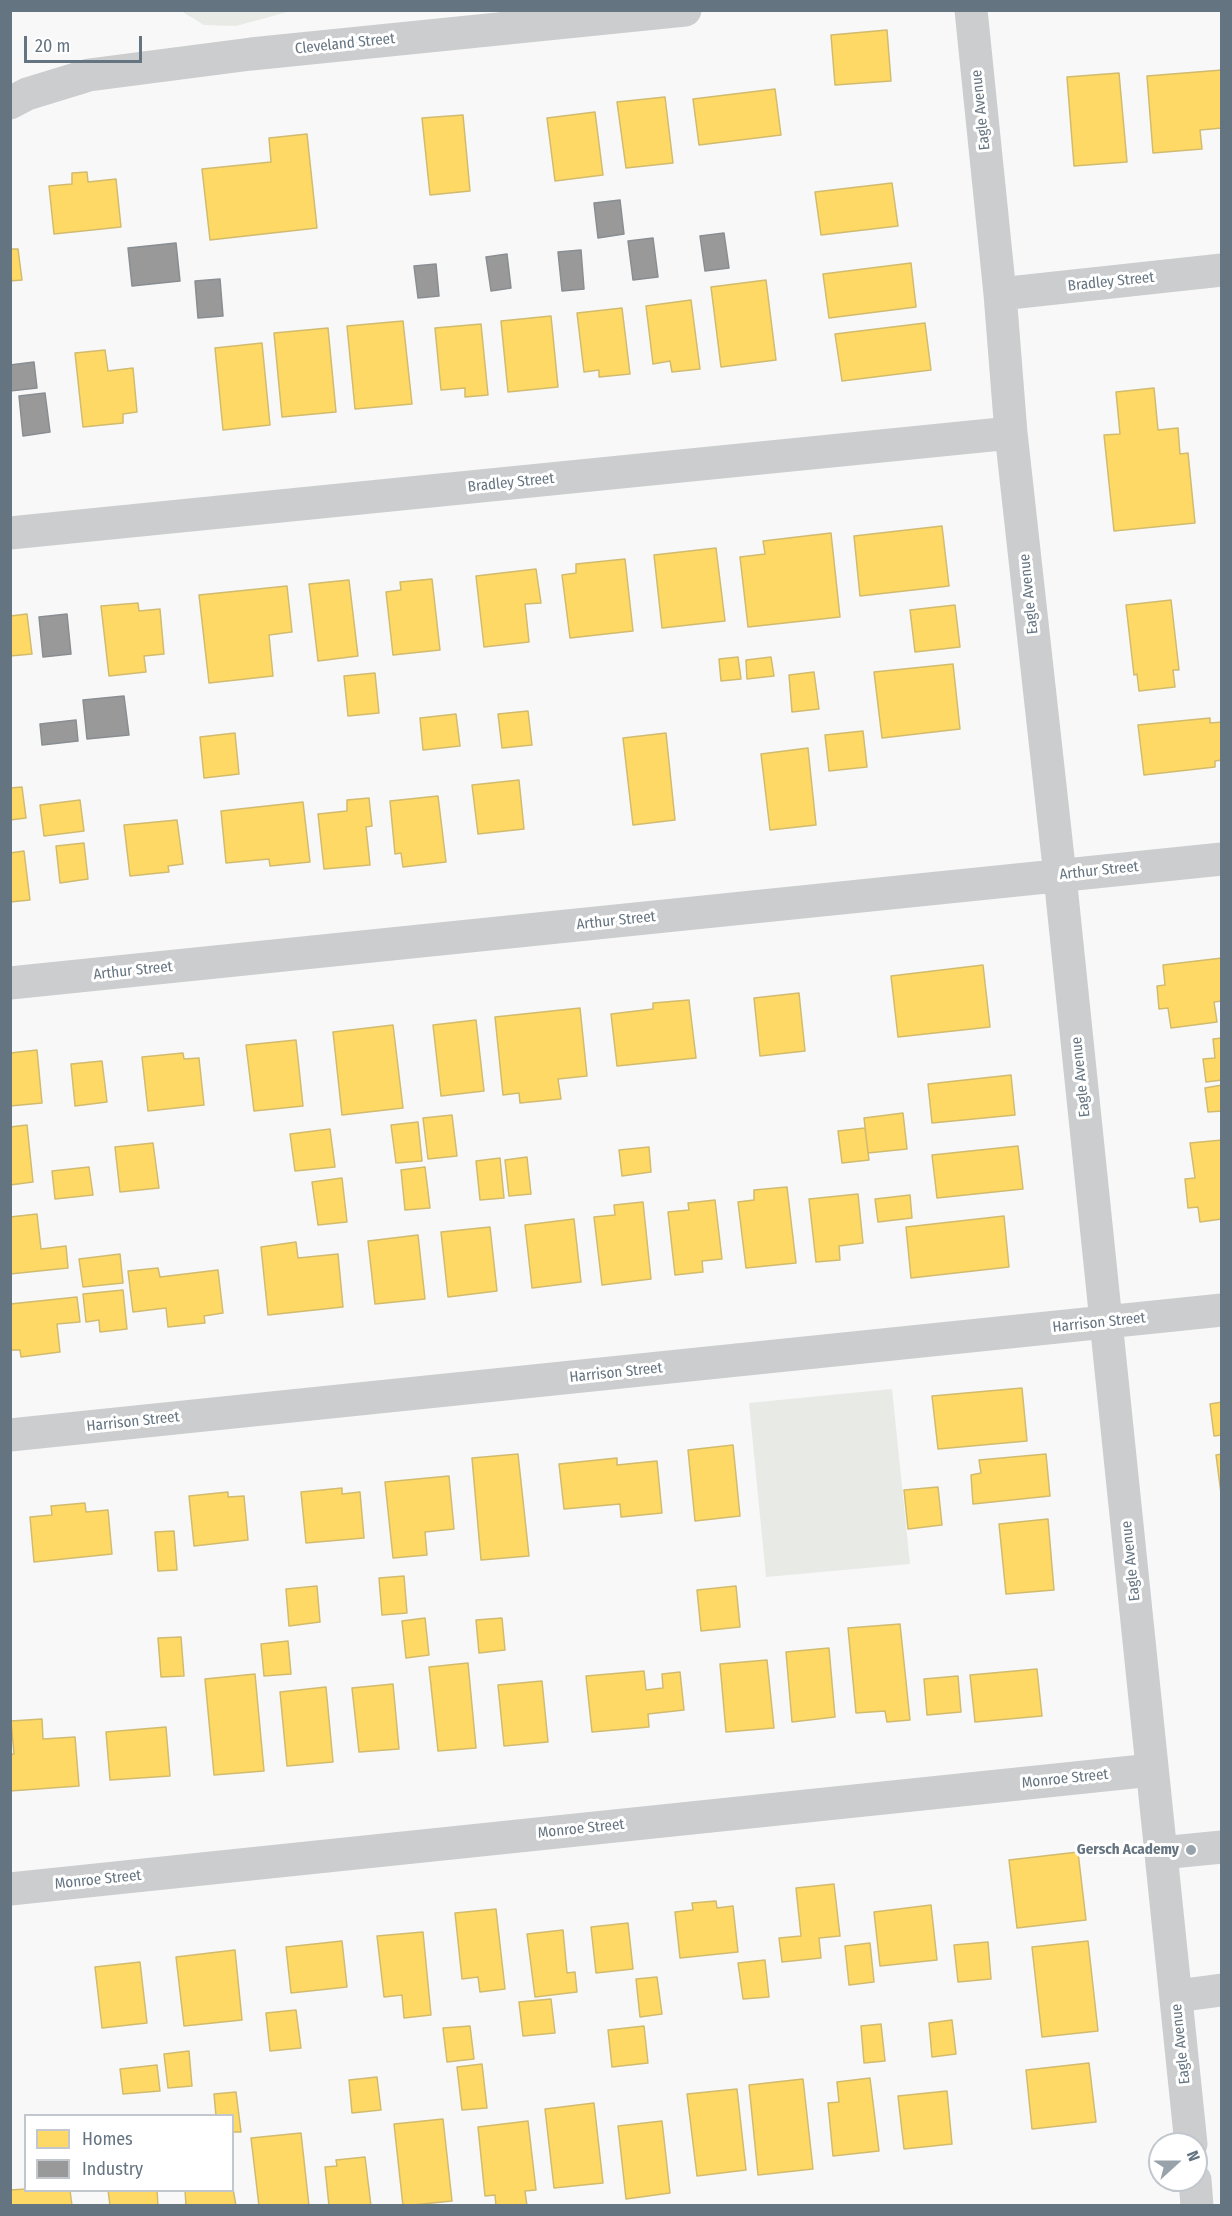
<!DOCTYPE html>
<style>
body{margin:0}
#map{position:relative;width:1232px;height:2216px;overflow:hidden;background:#f8f8f8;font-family:"Fira Sans Condensed",sans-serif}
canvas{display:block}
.frame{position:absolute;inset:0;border:12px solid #657481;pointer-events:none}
.legend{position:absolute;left:24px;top:2114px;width:210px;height:78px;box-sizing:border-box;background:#fff;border:2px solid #c1c7cd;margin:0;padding:8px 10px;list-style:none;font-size:18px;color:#657481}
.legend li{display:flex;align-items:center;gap:12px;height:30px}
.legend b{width:30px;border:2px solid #c1c7cd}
.north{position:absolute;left:1148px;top:2132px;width:60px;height:60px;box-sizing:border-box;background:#fff;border:2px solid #c1c7cd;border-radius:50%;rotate:69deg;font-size:16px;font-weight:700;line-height:24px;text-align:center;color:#657481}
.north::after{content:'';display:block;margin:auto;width:21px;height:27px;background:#98a2ab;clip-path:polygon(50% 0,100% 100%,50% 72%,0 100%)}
.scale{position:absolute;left:24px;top:36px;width:118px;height:27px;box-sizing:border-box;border:3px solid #657481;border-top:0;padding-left:8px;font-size:18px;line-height:21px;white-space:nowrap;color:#657481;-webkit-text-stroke:4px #fff;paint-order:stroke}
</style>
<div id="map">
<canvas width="1232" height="2216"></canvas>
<div class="frame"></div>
<ul class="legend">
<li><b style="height:16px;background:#ffd966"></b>Homes</li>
<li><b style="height:16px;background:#999"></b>Industry</li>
</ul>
<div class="north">N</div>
<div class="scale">20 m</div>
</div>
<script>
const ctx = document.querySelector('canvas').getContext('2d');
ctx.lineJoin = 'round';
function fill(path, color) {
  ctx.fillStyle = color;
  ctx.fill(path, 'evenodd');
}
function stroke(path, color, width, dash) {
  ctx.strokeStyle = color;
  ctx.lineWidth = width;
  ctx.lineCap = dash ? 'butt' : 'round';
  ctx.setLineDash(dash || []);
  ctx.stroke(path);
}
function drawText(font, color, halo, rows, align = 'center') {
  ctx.font = font + ' "Fira Sans Condensed",sans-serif';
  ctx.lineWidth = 6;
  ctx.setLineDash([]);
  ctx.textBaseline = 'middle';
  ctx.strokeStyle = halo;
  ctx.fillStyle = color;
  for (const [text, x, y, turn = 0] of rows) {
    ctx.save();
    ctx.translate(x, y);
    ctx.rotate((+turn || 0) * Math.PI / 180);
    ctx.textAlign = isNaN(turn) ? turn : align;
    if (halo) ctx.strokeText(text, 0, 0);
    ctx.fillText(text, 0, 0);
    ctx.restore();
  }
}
const green = new Path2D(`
 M181 11H291L236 26 204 25Z
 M892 1389 910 1564 766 1577 749 1403Z`);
const homes = new Path2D(`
 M887 30 891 81 835 85 831 35Z
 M1222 70V128L1200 130 1202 149 1153 153 1147 76Z
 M1119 73 1127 162 1074 166 1067 77Z
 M775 89 781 135 699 145 693 99Z
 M665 97 673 163 626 168 617 102Z
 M595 112 603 175 555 181 547 118Z
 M463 115 470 191 430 195 422 118Z
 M307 134 317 228 210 240 202 169 271 162 269 138Z
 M87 172 88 182 116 179 121 227 54 234 49 186 72 184V173Z
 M892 183 898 226 821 235 815 192Z
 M10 249H18L22 280 10 281Z
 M911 263 916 307 829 318 823 274Z
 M766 280 776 360 721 367 711 287Z
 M691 300 700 369 672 372 670 361 653 364 646 306Z
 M622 308 630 374 599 377V370L584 372 577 313Z
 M551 316 558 387 508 392 501 321Z
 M403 321 412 404 355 409 347 326Z
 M925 323 931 370 842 381 835 334Z
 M481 324 488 395 465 397V388L441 390 435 328Z
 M328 328 336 412 282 417 274 333Z
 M262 343 270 425 223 430 215 348Z
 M105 350 108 371 133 368 137 412 123 414V423L83 427 75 353Z
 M1154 388 1158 430 1178 428 1180 454 1188 453 1195 523 1114 531 1104 435 1120 434 1116 392Z
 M942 526 949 586 860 596 854 536Z
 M831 533 840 617 748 627 740 557 765 554 763 541Z
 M716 548 725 621 662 628 654 555Z
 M625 559 633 631 570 638 562 575 576 573V564Z
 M536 569 541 603 525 604 529 642 484 647 476 576Z
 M432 579 440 650 393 655 386 592 401 590 400 582Z
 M349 580 358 656 318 661 309 584Z
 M287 586 292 632 269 635 273 676 209 683 199 595Z
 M1171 600 1179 670H1173L1175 687 1139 691 1137 674 1134 675 1126 605Z
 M138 603 139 611 160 609 164 654 144 656 146 672 109 676 101 606Z
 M955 605 960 647 915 652 910 610Z
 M27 614 32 654 10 656V616Z
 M738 657 741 679 721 681 719 659Z
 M771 657 774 676 747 679 746 660Z
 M953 664 960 729 882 738 874 672Z
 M814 672 819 709 792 712 789 675Z
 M375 673 379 713 348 716 344 676Z
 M528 711 532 745 502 748 498 714Z
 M456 714 460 746 423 750 420 718Z
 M1210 718V723L1222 722V760L1215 761V767L1144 775 1138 725Z
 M863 731 867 767 829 771 825 735Z
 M235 733 239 774 204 778 200 737Z
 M666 733 675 820 633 825 623 738Z
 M808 748 816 825 770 830 761 754Z
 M519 780 524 829 478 834 472 785Z
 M22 787 26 818 10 820V788Z
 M438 796 446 862 403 867 401 853 395 854 390 801Z
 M369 798 372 826 366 827 370 865 324 869 318 814 347 811V800Z
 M80 800 84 831 44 836 40 805Z
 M303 802 310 862 270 866 269 859 226 863 221 811Z
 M177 820 183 864 168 866 169 872 130 876 124 825Z
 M84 843 88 879 60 883 56 846Z
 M24 851 30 900 10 902V853Z
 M1222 958V1001L1214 1002 1217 1022 1171 1028 1168 1008 1159 1009 1157 986 1165 985 1163 965Z
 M983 965 990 1027 898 1037 891 976Z
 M799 993 805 1051 760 1056 754 998Z
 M689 1000 696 1058 617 1066 611 1014 653 1009V1003Z
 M580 1008 587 1076 558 1079 561 1099 520 1103 519 1093 503 1095 495 1017Z
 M476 1020 484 1091 441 1096 433 1025Z
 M393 1025 403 1108 342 1115 333 1032Z
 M1222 1038V1080L1206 1082 1203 1059 1215 1058 1213 1039Z
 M296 1040 303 1106 254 1111 246 1045Z
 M37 1050 42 1103 10 1106V1053Z
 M183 1053 184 1059 199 1058 204 1105 148 1111 142 1057Z
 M102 1061 107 1102 75 1106 71 1064Z
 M1011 1075 1015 1115 932 1123 928 1084Z
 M1222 1085V1111L1208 1112 1205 1088Z
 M903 1113 907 1149 868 1153 864 1118Z
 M452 1115 457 1156 428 1159 423 1118Z
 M418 1122 422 1161 396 1163 391 1125Z
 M27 1125 33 1182 10 1185V1127Z
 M865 1128 869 1160 842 1163 838 1131Z
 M330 1129 335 1167 295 1171 290 1134Z
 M1222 1140V1219L1200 1222 1198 1207 1188 1208 1185 1179 1195 1178 1190 1143Z
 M153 1143 159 1188 120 1192 115 1147Z
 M1018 1146 1023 1189 937 1198 932 1155Z
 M649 1147 651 1172 622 1176 619 1150Z
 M527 1157 531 1194 509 1196 505 1160Z
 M500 1158 504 1198 480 1200 476 1161Z
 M89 1167 93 1195 55 1199 52 1171Z
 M425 1167 430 1208 405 1210 401 1170Z
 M342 1178 347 1222 318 1225 312 1182Z
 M787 1187 796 1263 746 1268 738 1202 754 1200V1190Z
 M858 1194 863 1243 839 1246 840 1260 816 1262 809 1199Z
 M910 1195 912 1218 878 1222 875 1199Z
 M715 1200 722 1259 702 1261 703 1272 675 1275 668 1212 689 1210 688 1203Z
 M643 1202 651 1279 602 1285 594 1217 615 1215 614 1205Z
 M37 1214 41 1249 66 1246 68 1268 10 1274V1217Z
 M1004 1216 1009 1267 911 1278 906 1227Z
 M574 1219 581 1282 532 1288 525 1225Z
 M490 1227 497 1291 448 1297 441 1232Z
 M418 1235 425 1299 375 1304 368 1241Z
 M296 1242 298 1258 338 1254 343 1307 268 1315 261 1247Z
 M120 1254 123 1283 83 1287 79 1259Z
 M158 1268 160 1277 218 1270 223 1313 204 1316 205 1323 168 1327 166 1308 133 1312 128 1271Z
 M123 1290 127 1329 100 1332 99 1320 86 1322 83 1294Z
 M77 1297 80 1322 57 1324 60 1352 21 1357 20 1350H10V1304Z
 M1022 1388 1027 1441 938 1449 932 1396Z
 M1222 1402V1435L1214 1436 1210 1404Z
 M733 1445 740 1516 695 1521 688 1450Z
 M518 1454 529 1556 481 1560 472 1458Z
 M1046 1454 1050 1496 973 1504 971 1475 981 1473 979 1460Z
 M1222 1454V1501L1216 1455Z
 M617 1458V1465L657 1461 662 1513 621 1517 620 1504 564 1509 559 1464Z
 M449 1476 454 1529 425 1532 427 1555 393 1558 385 1482Z
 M938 1487 942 1525 908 1529 904 1490Z
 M342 1488V1494L360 1492 364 1538 306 1543 301 1492Z
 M228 1492V1497L244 1496 248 1540 194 1546 189 1496Z
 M85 1503 86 1512 108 1510 112 1554 34 1562 30 1517 52 1515 51 1506Z
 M1048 1519 1054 1590 1006 1594 999 1524Z
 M174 1531 177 1570 158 1571 155 1532Z
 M404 1576 407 1613 382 1615 379 1578Z
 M317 1586 320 1622 289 1626 286 1589Z
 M736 1586 740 1627 701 1631 697 1590Z
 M425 1618 429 1655 406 1658 402 1621Z
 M502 1618 505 1650 479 1653 476 1620Z
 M900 1624 910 1720 887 1722 885 1711 856 1713 848 1628Z
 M181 1637 184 1676 161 1677 158 1638Z
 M288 1641 291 1674 264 1676 261 1644Z
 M829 1648 835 1717 792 1722 786 1652Z
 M767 1660 774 1728 726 1732 720 1664Z
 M468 1663 476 1748 438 1751 429 1667Z
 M1037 1669 1042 1716 975 1722 970 1675Z
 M644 1671 646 1690 663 1688 662 1674 680 1672 684 1710 648 1714 649 1727 592 1732 586 1676Z
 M255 1674 264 1771 214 1775 205 1679Z
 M958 1676 961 1712 927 1715 924 1679Z
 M542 1681 548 1742 504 1746 498 1685Z
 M393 1684 399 1749 359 1752 352 1688Z
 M326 1687 333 1762 287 1766 280 1692Z
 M42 1719 43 1739 75 1737 79 1786 10 1791V1754H14L11 1721Z
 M166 1727 170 1776 110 1780 106 1732Z
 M1078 1852 1086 1920 1017 1928 1009 1860Z
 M834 1884 840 1936 819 1938 821 1958 782 1962 779 1938 801 1936 796 1888Z
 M716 1901 717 1908 733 1906 738 1952 680 1958 675 1912 693 1910 692 1903Z
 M931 1905 937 1960 880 1966 874 1912Z
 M496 1909 505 1989 480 1992 478 1977 462 1979 455 1913Z
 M628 1923 633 1969 596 1973 591 1927Z
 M563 1930 567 1973 575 1972 577 1992 535 1997 527 1934Z
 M423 1932 431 2015 404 2018 402 1995 384 1997 377 1936Z
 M342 1941 347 1987 291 1993 286 1947Z
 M1088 1941 1098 2031 1042 2037 1032 1947Z
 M988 1942 991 1979 958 1982 954 1945Z
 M870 1943 874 1982 849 1985 845 1946Z
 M235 1950 242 2020 184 2026 176 1957Z
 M765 1960 769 1997 743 1999 738 1963Z
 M140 1962 147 2023 102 2028 95 1967Z
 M657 1977 662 2014 640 2017 636 1979Z
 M551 1999 555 2033 523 2036 519 2002Z
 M296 2010 301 2048 270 2051 266 2013Z
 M952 2020 956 2054 932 2057 929 2023Z
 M881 2024 885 2061 864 2063 861 2026Z
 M470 2026 474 2059 447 2062 443 2028Z
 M644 2026 648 2063 612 2067 608 2030Z
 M189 2051 192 2086 168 2088 164 2054Z
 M1089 2063 1096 2122 1032 2129 1026 2070Z
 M482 2064 487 2108 462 2110 457 2067Z
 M157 2065 160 2091 123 2094 120 2069Z
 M377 2077 381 2110 352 2113 349 2080Z
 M870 2078 879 2151 833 2156 828 2103 839 2102 837 2082Z
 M803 2079 813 2169 758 2175 749 2085Z
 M737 2089 746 2170 697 2176 687 2094Z
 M947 2091 952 2144 904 2149 898 2096Z
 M236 2092 241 2132H232V2116H216L214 2094Z
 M594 2103 603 2183 554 2188 545 2109Z
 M443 2119 452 2201 403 2206 394 2124Z
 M528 2121 536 2190 525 2191 527 2206H496L495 2195 485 2196 478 2127Z
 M662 2121 670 2193 626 2199 618 2126Z
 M301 2133 309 2206H259L251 2138Z
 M365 2157 371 2206H329L325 2167 337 2166 336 2160Z
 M232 2183 236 2206H186L185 2190H232Z
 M26 2189V2190H70L72 2206H10V2190Z
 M108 2190H157L158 2206H110Z`);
const industry = new Path2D(`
 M620 200 624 234 598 238 594 203Z
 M724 233 729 268 705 271 700 236Z
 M653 238 658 277 633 280 628 241Z
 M176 243 180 281 132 286 128 248Z
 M581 250 584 289 562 291 558 252Z
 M507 254 511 288 491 291 486 257Z
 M436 264 439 296 418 298 414 266Z
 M220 279 223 316 198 318 195 281Z
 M34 362 37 388 10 391V365Z
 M45 393 50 432 23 436 19 396Z
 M67 614 71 654 43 657 39 617Z
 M124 696 129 735 87 739 83 700Z
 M76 720 78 741 42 745 40 724Z`);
const minor = new Path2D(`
 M971 10 1000 294 1011 433 1060 876 1191 2144
 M10 103 27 94 89 75 251 54 685 10
 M1000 294 1222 270
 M10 533 1011 433
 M10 983 1222 859
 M10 1435 1222 1310
 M1161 1853 1222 1847
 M10 1889 1152 1770
 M1176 1996 1222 1990
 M1195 2180 1197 2206`);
const markers = [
 [1191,1850,6,"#98a2ab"]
];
const streetNames = [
 ["Cleveland Street",345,44,-6],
 ["Eagle Avenue",981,110,-96],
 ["Bradley Street",1111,282,-6],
 ["Bradley Street",511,483,-6],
 ["Eagle Avenue",1029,594,-96],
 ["Arthur Street",1099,871,-6],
 ["Arthur Street",616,921,-6],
 ["Arthur Street",133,971,-6],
 ["Eagle Avenue",1081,1077,-96],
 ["Harrison Street",1099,1323,-6],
 ["Harrison Street",616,1373,-6],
 ["Harrison Street",133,1422,-6],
 ["Eagle Avenue",1131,1561,-96],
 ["Monroe Street",1065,1779,-6],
 ["Monroe Street",581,1829,-6],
 ["Monroe Street",98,1880,-6],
 ["Eagle Avenue",1181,2044,-96]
];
const poiNames = [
 ["Gersch Academy",1179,1850]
];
fill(green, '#e7eae5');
fill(homes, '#ffd966');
stroke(homes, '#d1bb6e', 1.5);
fill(industry, '#999');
stroke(industry, '#898e92', 1.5);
stroke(minor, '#cbcdce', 33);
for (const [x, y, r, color] of markers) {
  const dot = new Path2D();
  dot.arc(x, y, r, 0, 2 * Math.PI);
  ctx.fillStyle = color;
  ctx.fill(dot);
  stroke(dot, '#fff', 2);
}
drawText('15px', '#657481', '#fff', streetNames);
drawText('bold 15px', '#657481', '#fff', poiNames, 'right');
</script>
